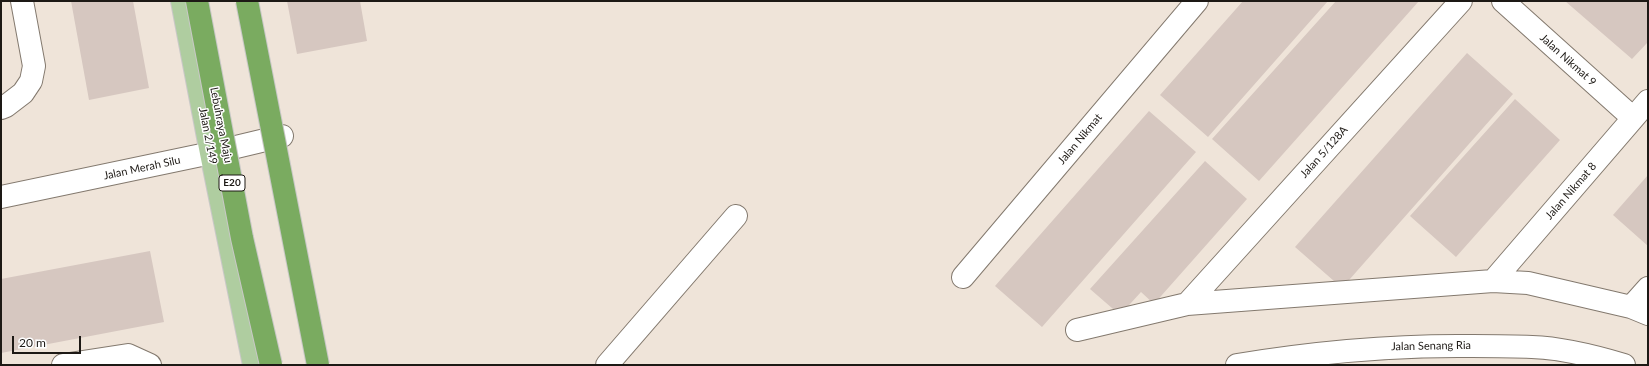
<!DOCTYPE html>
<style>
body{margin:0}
#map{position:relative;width:1649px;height:366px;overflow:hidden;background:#efe4d9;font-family:Lato,sans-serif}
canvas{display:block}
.frame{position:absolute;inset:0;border:2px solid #1d1915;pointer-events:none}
.scale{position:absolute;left:12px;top:336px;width:69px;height:18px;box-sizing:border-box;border:2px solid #1d1915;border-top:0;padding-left:5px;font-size:12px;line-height:14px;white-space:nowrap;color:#1d1915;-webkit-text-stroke:3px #fff;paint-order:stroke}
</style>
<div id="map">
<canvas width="1649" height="366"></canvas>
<div class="frame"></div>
<div class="scale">20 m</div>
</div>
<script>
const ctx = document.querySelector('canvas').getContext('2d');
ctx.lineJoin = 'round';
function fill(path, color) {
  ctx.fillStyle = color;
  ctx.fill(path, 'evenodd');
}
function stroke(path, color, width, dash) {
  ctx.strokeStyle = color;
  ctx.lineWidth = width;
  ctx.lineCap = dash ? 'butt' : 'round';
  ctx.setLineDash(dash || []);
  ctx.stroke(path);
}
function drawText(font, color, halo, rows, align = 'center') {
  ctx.font = font + ' Lato,sans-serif';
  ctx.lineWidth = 3;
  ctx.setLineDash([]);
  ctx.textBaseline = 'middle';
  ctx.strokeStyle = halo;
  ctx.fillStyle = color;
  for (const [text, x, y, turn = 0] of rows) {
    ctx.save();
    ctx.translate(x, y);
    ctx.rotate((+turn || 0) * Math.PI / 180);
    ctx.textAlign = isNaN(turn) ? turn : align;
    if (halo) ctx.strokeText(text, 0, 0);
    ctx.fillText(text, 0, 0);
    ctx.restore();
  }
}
const building = new Path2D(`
 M71 1H133L149 88 89 100Z
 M287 1H360L367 41 297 54Z
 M1243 1H1328L1208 137 1160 95Z
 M1336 1H1419L1259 181 1212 139Z
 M1565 1H1648V42L1632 59Z
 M1467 53 1513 94 1342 288 1295 247Z
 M1515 99 1560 140 1456 257 1410 216Z
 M1149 111 1196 152 1042 327 995 286Z
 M1205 161 1247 199 1154 304 1141 292 1120 315 1090 289Z
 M1648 175V246L1613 215Z
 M150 251 164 322 1 353V279Z`);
const minor = new Path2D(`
 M1503 1 1633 118
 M1 108 6 106 23 93 31 81 34 66 22 1
 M1 197 211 153 282 136
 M963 277 1197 1
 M1493 281 1648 101
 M1187 304 1461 1
 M1631 307 1648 288
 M1077 330 1187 304 1493 281 1528 283 1631 307 1648 314
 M63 365 128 355 150 365
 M607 365 736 216
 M1237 365C1316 352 1392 345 1472 346 1492 346 1512 346 1532 347 1563 348 1594 356 1624 365`);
const major = new Path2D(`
 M182 1 211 153 254 365`);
const highwayBridge = new Path2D(`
 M197 1 242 238 271 365
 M247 1 318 365`);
const shields = [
 [232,183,26]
];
const shieldNames = [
 ["E20",232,183]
];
const streetNames = [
 ["Jalan Nikmat 9",1568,60,42],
 ["Lebuhraya Maju",221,125,79],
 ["Jalan 2/149",208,136,79],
 ["Jalan Nikmat",1080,139,-50],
 ["Jalan 5/128A",1324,152,-48],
 ["Jalan Merah Silu",142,168,-12],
 ["Jalan Nikmat 8",1571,191,-49],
 ["Jalan Senang Ria",1431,346,-1]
];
fill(building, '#d6c7c0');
stroke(minor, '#83796e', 24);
stroke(major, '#c9c8c7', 24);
stroke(minor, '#fff', 22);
stroke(major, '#afcda0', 22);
stroke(highwayBridge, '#c9c8c7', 24, []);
stroke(highwayBridge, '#7aab60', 22);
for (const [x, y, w] of shields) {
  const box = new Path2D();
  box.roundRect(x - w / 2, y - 8, w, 16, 3);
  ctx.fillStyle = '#fff';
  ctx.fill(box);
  stroke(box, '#1d1915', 1);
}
drawText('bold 10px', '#1d1915', null, shieldNames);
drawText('11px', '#1d1915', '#fff', streetNames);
</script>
